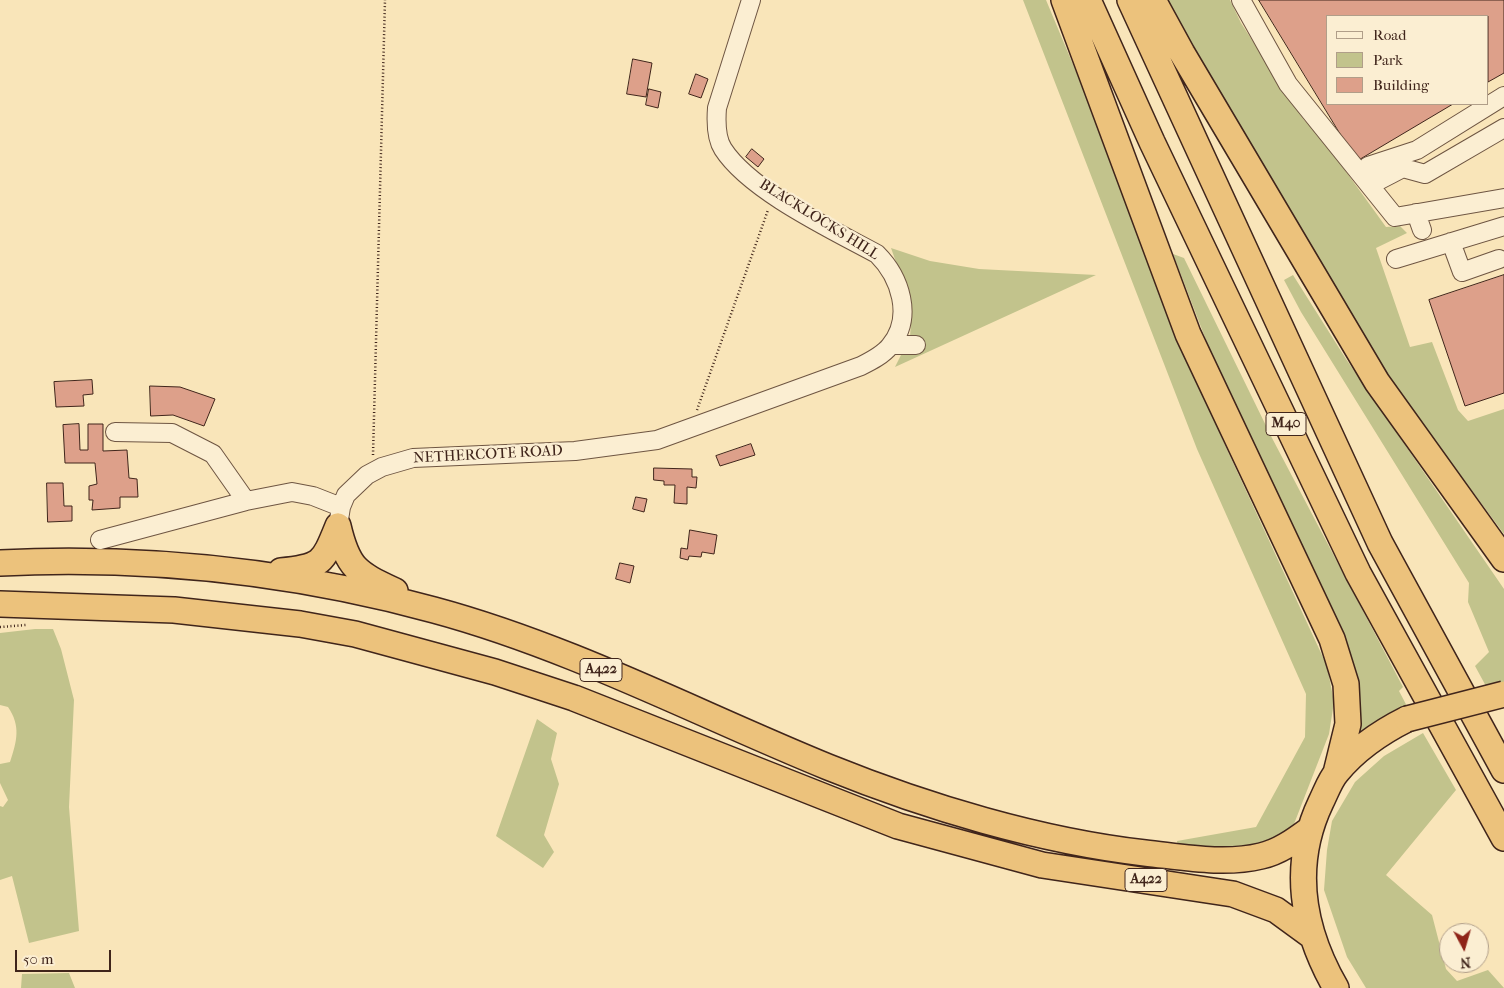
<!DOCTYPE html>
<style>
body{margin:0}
#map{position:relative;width:1504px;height:988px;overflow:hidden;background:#f9e5b9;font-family:"IM FELL French Canon",serif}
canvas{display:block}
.legend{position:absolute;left:1326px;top:15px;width:162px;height:90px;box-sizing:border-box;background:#fbeed2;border:1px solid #b09e89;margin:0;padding:6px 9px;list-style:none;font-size:15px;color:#40251b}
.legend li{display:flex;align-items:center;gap:10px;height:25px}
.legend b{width:25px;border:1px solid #b09e89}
.north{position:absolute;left:1439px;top:923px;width:50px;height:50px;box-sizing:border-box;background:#fbeed2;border:1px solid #b09e89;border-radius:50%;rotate:174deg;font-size:14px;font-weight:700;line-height:20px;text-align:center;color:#40251b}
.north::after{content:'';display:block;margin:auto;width:18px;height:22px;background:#8f2418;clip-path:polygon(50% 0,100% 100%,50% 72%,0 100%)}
.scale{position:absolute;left:15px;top:950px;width:96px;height:22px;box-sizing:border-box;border:2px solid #40251b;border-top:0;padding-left:6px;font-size:15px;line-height:18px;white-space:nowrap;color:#40251b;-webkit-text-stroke:4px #fbeed2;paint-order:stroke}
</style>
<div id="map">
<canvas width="1504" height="988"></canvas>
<ul class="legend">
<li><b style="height:6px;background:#fbeed2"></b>Road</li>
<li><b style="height:14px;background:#c2c38c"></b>Park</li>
<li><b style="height:14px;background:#dda08a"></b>Building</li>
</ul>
<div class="north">N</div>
<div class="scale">50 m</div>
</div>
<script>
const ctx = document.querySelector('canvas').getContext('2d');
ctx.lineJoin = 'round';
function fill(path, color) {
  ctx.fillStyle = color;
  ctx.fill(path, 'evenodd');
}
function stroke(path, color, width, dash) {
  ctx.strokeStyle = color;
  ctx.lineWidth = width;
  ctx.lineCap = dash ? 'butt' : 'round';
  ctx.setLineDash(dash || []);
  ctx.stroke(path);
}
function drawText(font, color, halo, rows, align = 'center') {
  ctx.font = font + ' "IM FELL French Canon",serif';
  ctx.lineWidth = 4.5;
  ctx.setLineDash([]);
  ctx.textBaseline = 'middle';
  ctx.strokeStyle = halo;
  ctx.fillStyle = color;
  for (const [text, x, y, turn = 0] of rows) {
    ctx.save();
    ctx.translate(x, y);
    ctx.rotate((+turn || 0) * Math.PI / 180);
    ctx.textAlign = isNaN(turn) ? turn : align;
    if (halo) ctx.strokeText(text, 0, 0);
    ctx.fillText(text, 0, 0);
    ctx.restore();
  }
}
const green = new Path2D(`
 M1023 0H1046L1128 196 1176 329 1224 443 1327 666 1334 702 1329 734 1294 824 1271 843 1234 850 1178 848 1177 841 1256 827 1305 737 1306 694 1197 449Z
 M1162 0H1230L1241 23 1261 54 1264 61 1304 120 1321 137 1386 227 1400 226 1407 233 1376 248 1410 347 1432 342 1458 410 1468 421 1504 409V534L1378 364Z
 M891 248 930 261 979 269 1096 275 895 367 910 337 912 307Z
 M1173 254 1184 258 1272 438 1403 687 1399 691 1409 710 1351 748 1357 703 1234 413Z
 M1293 275 1346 359 1504 589V685L1487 688 1475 666 1489 652 1468 602 1469 583 1301 312 1284 280Z
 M35 629H53L61 649 74 700 69 807 79 931 29 943 12 876 0 880V806L3 807 8 800 0 783V764L10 762C17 741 21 726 8 707L0 705V633Z
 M537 719 557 733 551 759 559 784 544 835 554 852 543 868 496 836Z
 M1423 733 1456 790 1386 875 1432 915 1446 969 1457 981 1488 970 1504 988H1366L1347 957 1324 890 1327 850 1332 821 1355 782 1384 756Z
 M69 973 75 988H21L22 974Z`);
const building = new Path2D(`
 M1259 0H1504V73L1488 82V16H1328V104H1453L1357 161Z
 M633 59 652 63 646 97 627 94Z
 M696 74 708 79 701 98 689 94Z
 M649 89 661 92 658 108 646 105Z
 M752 149 764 159 758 167 746 157Z
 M1504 275V393L1465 406 1429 300Z
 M92 380 93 394 83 395 84 406 56 407 54 382Z
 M150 386 180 387 215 399 204 426 173 415 151 416Z
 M79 424 80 450H88V424H103V451L127 450 129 478 137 479 138 497H120V508L92 510 93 500H89V486L97 484 95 463H65L63 425Z
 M751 444 755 455 720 466 716 456Z
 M654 468 692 469V477H697L696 488 687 487V504L674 503 675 485H664V481L654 480Z
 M47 483H63L64 506H72V521L48 522Z
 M636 497 647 499 644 512 633 509Z
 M690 530 717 535 714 554 702 552 701 557 689 556 688 560 680 558 681 548 687 549Z
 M620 563 634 566 630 583 616 579Z`);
const path = new Path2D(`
 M697 410 768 210
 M373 455 385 0
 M0 627 26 625`);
const minor = new Path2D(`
 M1241 0 1288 84 1395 217 1504 198
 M1504 96 1417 150 1368 166 1378 181 1403 168 1425 174 1504 128
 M1416 213 1422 230
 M1451 242 1462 272 1499 259
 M1396 259 1504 226
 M891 345H916
 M115 432 172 433 213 454 246 501
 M338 526 341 507 346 495 367 475 382 467 413 458 575 451 657 440 861 366C871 361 883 355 890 346 914 317 900 277 877 254 833 230 750 191 723 149 716 138 716 121 717 108L751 0
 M100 540 246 501 292 492 313 496 341 507`);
const highway = new Path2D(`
 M1064 0 1188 334 1332 639 1346 684 1348 724 1336 773
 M1088 0 1152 142 1358 573 1504 838
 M1130 0 1380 543 1504 770
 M1153 0 1182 53 1377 382 1504 559
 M338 526C348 569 357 573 395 591
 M0 563C148 556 291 571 434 610 571 647 698 714 828 767 927 807 1040 841 1145 853 1183 857 1224 865 1261 856 1279 852 1294 841 1309 830
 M281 571C322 567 323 563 338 526
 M0 604 174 610 300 624 355 634 495 672 574 698 898 826 1042 865 1233 894 1276 910 1313 937
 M1336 988C1302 929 1291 865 1321 802 1326 792 1330 780 1337 772 1356 749 1381 732 1407 719`);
const highwayBridge = new Path2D(`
 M1407 719 1504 694`);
const shields = [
 [1286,424,40],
 [601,670,42],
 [1146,880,42]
];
const shieldNames = [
 ["M40",1286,424],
 ["A422",601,670],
 ["A422",1146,880]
];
const streetNames = [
 ["BLACKLOCKS HILL",819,220,32],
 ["NETHERCOTE ROAD",488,455,-3]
];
fill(green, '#c2c38c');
fill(building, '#dda08a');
stroke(building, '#40251b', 1);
stroke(minor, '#6e5542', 20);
stroke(highway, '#40251b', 28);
stroke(path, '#40251b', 2.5, [1, 2.5]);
stroke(minor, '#fbeed2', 18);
stroke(highway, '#ecc27c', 25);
stroke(highwayBridge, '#40251b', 28, []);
stroke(highwayBridge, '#ecc27c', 25);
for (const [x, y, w] of shields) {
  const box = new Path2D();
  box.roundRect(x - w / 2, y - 11.5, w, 23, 4);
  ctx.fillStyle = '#fbeed2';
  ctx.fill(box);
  stroke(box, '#40251b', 1);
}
drawText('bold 14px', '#40251b', null, shieldNames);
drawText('15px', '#40251b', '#fbeed2', streetNames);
</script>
